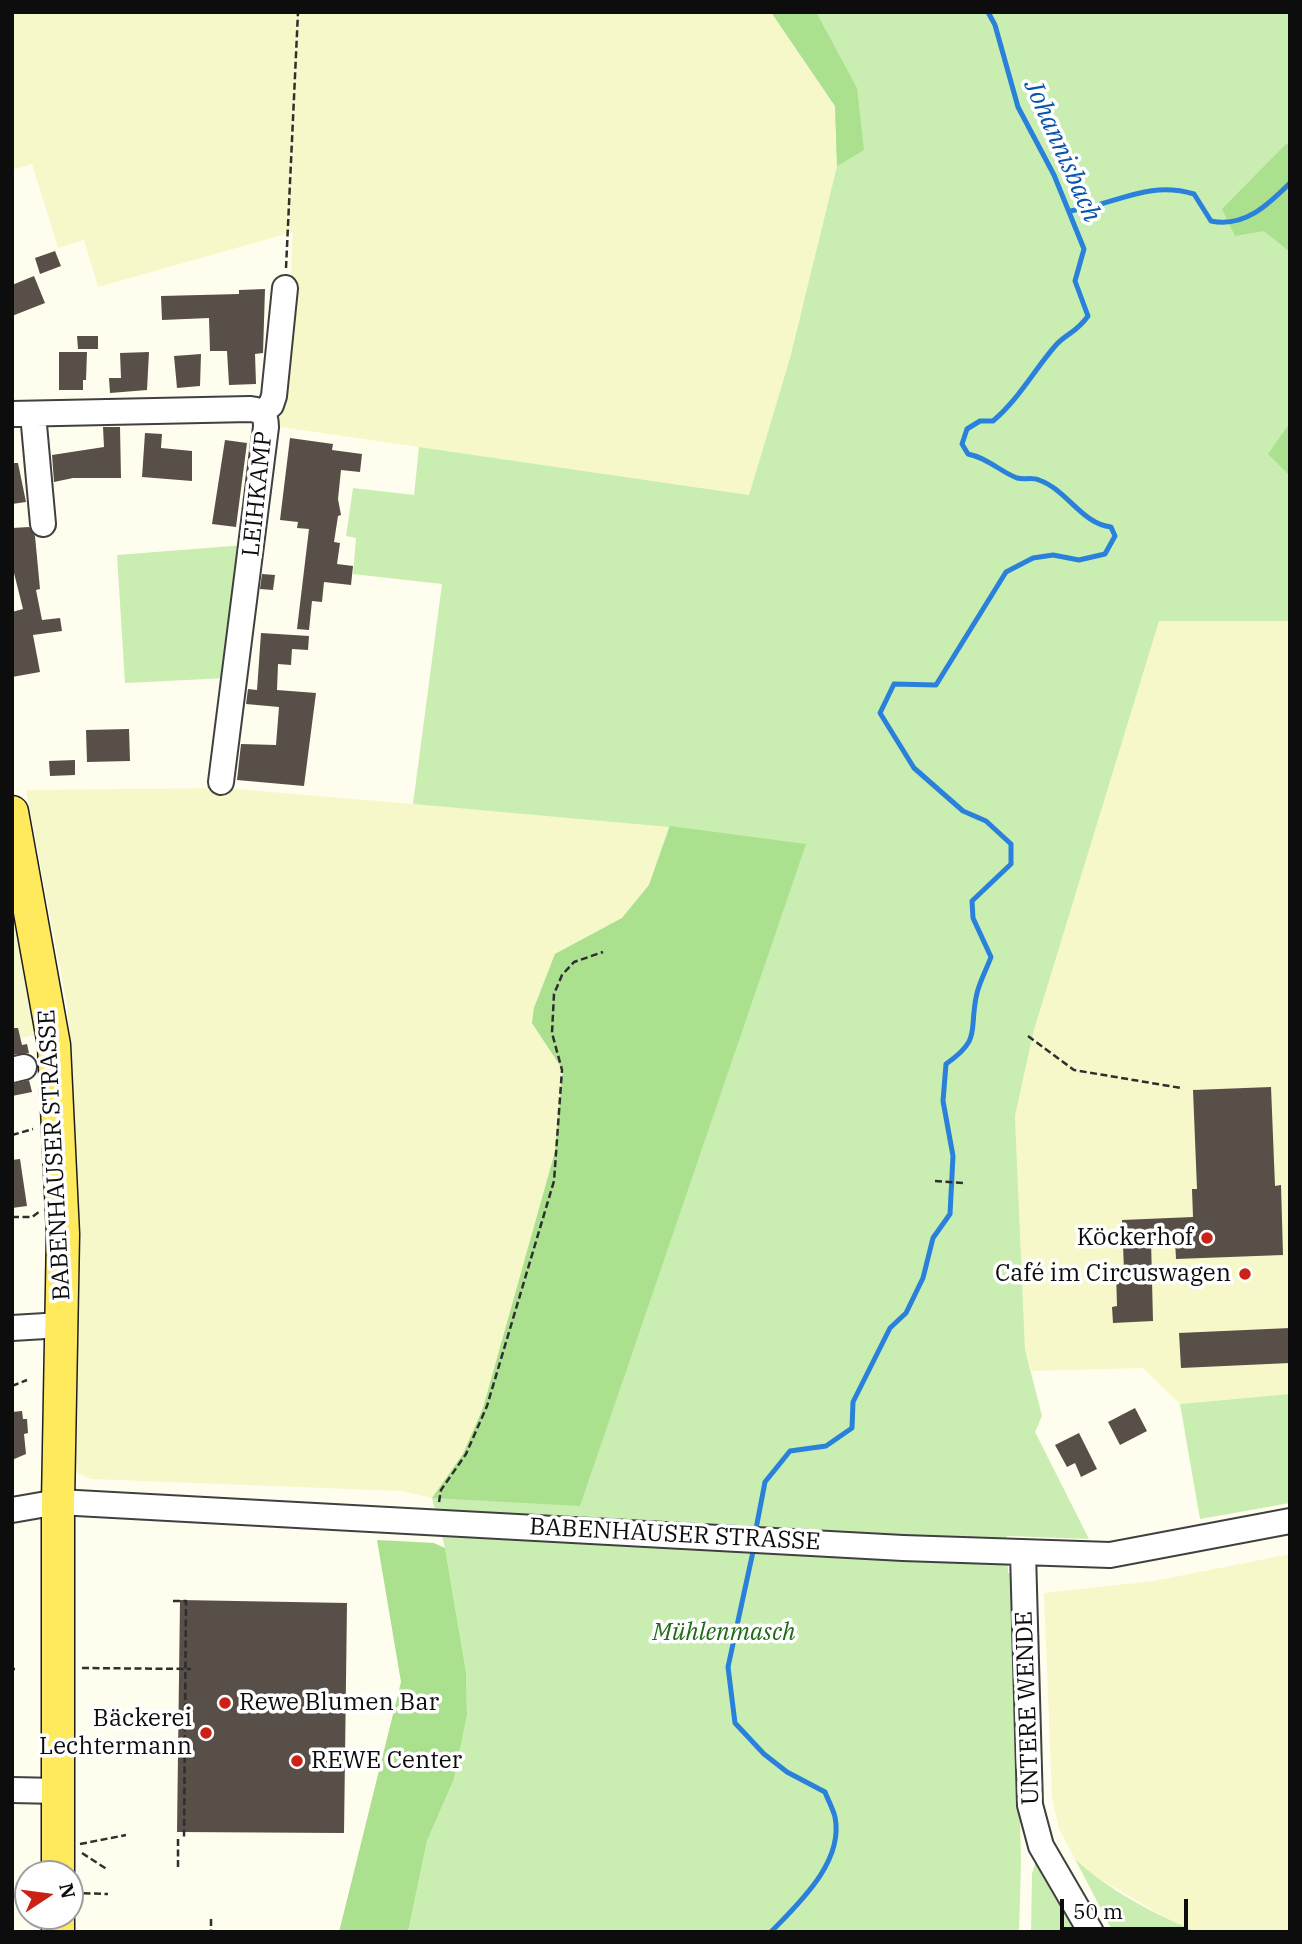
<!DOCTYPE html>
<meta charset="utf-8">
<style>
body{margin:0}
#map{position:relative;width:1302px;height:1944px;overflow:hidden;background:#fffded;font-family:"IBM Plex Serif",serif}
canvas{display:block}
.frame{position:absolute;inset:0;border:14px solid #0d0d0d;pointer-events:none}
.north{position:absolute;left:14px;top:1860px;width:70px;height:70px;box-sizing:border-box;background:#fff;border:2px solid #9e9e9e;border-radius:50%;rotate:77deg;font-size:19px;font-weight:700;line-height:28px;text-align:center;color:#0d0d0d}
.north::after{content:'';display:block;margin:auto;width:24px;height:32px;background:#cb2116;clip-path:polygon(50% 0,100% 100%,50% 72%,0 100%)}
.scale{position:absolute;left:1060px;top:1899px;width:128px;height:32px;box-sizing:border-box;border:4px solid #0d0d0d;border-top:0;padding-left:9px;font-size:21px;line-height:24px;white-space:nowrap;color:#0d0d0d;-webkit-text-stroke:5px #fff;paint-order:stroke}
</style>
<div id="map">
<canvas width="1302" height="1944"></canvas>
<div class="frame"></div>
<div class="north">N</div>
<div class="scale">50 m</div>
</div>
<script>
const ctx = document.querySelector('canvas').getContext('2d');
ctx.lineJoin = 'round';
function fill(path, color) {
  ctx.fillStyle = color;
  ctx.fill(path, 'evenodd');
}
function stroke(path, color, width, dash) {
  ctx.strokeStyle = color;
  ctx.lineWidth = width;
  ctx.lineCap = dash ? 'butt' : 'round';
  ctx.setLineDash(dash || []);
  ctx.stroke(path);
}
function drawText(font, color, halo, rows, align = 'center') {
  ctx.font = font + ' "IBM Plex Serif",serif';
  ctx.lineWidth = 7;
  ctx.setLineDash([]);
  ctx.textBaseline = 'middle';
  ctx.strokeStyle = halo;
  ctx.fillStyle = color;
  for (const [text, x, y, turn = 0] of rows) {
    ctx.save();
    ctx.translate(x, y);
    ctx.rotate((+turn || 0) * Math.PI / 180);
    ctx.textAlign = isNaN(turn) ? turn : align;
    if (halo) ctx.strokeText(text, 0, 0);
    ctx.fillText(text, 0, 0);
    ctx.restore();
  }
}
const farmland = new Path2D(`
 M12 12H771L835 106 837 166 790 358 749 495 274 426 288 333 293 232 98 287 84 240 58 248 32 164 12 170Z
 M1159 620 1290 621V1394L1180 1404 1143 1368 1032 1371 1025 1349 1015 1116 1034 1030Z
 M225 788 670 826 649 885 622 918 555 954 534 1008 532 1023 563 1070 555 1152 483 1407 463 1454 432 1498 402 1491 91 1479 74 1471 80 1248 70 1039 67 1005 26 790Z
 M12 904 36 1035 12 1040Z
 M1290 1554V1932H1198L1173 1922 1088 1872 1075 1859 1059 1829 1052 1798 1044 1593 1154 1581Z`);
const green = new Path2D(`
 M771 12H1290V621H1159L1034 1030 1015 1116 1025 1349 1042 1416 1035 1432 1089 1539 1007 1536 1008 1573H1015L1021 1863 1019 1932H408L427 1841 454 1779 467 1715 466 1672 445 1548 432 1498 463 1454 483 1408 555 1152 563 1070 532 1023 534 1008 555 954 622 918 649 885 669 827 413 804 442 584 353 574 356 538 346 536 353 488 414 495 419 447 749 495 790 358 837 166 835 106Z
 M245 545 227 678 125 683 117 555Z
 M1290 1394V1503L1200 1519 1180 1404Z
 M1075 1859C1105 1888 1159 1917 1198 1932H1113Z
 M1036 1860 1084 1932H1031L1032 1874Z`);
const forest = new Path2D(`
 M771 12H816L857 88 864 150 837 166 835 106Z
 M1286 144 1290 145V252L1264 231 1235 236 1222 209Z
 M1290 423V476L1268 454Z
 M670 826 806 844 580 1506 432 1498 463 1454 483 1408 555 1152 563 1070 532 1023 534 1008 555 954 622 918 649 885Z
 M377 1540 434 1543 445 1548 466 1672 467 1715 454 1779 427 1841 408 1932H339L401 1682Z`);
const stream = new Path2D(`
 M1070 211C1116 205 1146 180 1194 194L1211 221C1244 228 1268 205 1290 183
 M755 1534 765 1482 790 1451 826 1446 852 1428 853 1402 890 1328 906 1313 923 1278 933 1238 950 1214 953 1156 943 1101 946 1064C983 1038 968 1031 977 993 980 981 987 968 991 957L973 918 972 901 1011 864V844L986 821 963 811 914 768 880 713 894 684 936 685 1006 572 1033 558 1053 555 1079 560 1105 554 1115 536 1111 527C1082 524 1067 490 1039 480 1032 477 1024 480 1017 478 999 471 988 458 968 454L962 444 967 429 980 421H993C1019 399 1034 370 1056 345 1067 333 1076 333 1088 316L1075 281 1084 249 1054 175 1018 107 995 25 988 12
 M754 1547 728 1667 735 1723 764 1754 787 1772 825 1792C828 1800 833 1809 835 1817 844 1862 799 1903 771 1932`);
const building = new Path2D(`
 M55 251 61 266 40 274 35 258Z
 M34 276 45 303 12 316V285Z
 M265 289 263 353 255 354 256 384 229 385 227 351H210L209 318 162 320 161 296 239 294V290Z
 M77 336H98V349H78Z
 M59 352H87L86 380H83V390H59Z
 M149 352 147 390 110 393 109 378H121L120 353Z
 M201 354 200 386 177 388 174 356Z
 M103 427H120L121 478H73L54 482 52 455 104 447Z
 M145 433 162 434 161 448 192 451V481L142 477Z
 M290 438 333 444 332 450 362 454 360 472 341 470 338 499 341 515 338 516 334 542 340 543 337 564 353 566 351 585 324 582 322 602 312 601 309 630 297 629 309 529 297 528 298 522 280 520Z
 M225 440 247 443 236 527 212 524Z
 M12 463H18L26 502 12 504Z
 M29 527 35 536 40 589 36 590 42 620 60 618 62 631 33 635 40 672 12 677V612L23 609 12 565V528Z
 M262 574 275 575 273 590 260 589Z
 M261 633 309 636 308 650 292 649 291 665 278 664 277 690 316 693 304 786 237 780 241 744 276 745 279 707 246 704 248 689 257 690Z
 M129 729 130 761 87 762 86 730Z
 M75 760V775L50 776 49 761Z
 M12 1028H18L22 1045 27 1044 29 1053 12 1055Z
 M29 1080 32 1092 12 1096V1084Z
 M1271 1087 1275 1186 1281 1185 1283 1255 1176 1259 1175 1239 1151 1240 1153 1321 1113 1323 1112 1307 1117 1306 1116 1270H1124L1122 1220 1193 1217 1192 1189H1197L1193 1090Z
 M20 1159 27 1206 12 1208V1160Z
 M1290 1328V1363L1181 1368 1179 1333Z
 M1135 1408 1147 1431 1120 1445 1108 1422Z
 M22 1411 23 1419H27L28 1433 24 1434 26 1454 12 1460V1412Z
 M1079 1433 1097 1469 1081 1477 1075 1463 1067 1467 1055 1445Z
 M180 1600 347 1603 344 1833 177 1832Z`);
const path = new Path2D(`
 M286 268 298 12
 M1028 1036 1074 1070 1181 1088
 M12 1135 33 1129
 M935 1181 963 1183
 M12 1217H32L39 1212
 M12 1386 27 1380
 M439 1502 441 1490 466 1454 487 1406 554 1181 562 1070 552 1033 554 994 562 975 574 962 603 952
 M173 1601H186L184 1839
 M82 1668 191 1669
 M12 1669H15
 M178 1839V1870
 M80 1844 126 1835
 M82 1853 108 1870
 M73 1893 108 1894
 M211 1919V1932`);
const minor = new Path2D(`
 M262 412 271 405 274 396 285 288
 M12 414 250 409C262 410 266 415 266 427L221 782
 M33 414 43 524
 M12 1070 24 1067
 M12 1328 62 1325
 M12 1510 58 1502 903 1548 1110 1555 1290 1521
 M1023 1553 1030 1805 1041 1846 1091 1932
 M12 1790 58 1791`);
const major = new Path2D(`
 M12 812 54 1045 63 1234 58 1502V1874
 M58 1932V1916`);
const markers = [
 [1207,1238,7,"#cb2116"],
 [1245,1274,7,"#cb2116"],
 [225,1703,7,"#cb2116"],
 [206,1733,7,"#cb2116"],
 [297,1761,7,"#cb2116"]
];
const streetNames = [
 ["LEIHKAMP",258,494,-84],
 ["BABENHAUSER STRASSE",55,1155,-93],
 ["BABENHAUSER STRASSE",675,1535,3],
 ["UNTERE WENDE",1028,1708,-92]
];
const poiNames = [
 ["Köckerhof",1193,1238],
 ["Café im Circuswagen",1231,1274],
 ["Rewe Blumen Bar",239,1703,"left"],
 ["Bäckerei",192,1719],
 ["Lechtermann",192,1747],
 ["REWE Center",311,1761,"left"]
];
const parkNames = [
 ["Mühlenmasch",724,1633]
];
const waterNames = [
 ["Johannisbach",1062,151,66]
];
fill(farmland, '#f7f8c9');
fill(green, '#caeeb2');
fill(forest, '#abe08f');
stroke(stream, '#2a81db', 5);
fill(building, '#574f48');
stroke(minor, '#404040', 28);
stroke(major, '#1e1e1e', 35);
stroke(path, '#2f2f2f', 2.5, [7, 3.5]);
stroke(minor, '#fff', 24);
stroke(major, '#ffe95d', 32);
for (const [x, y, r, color] of markers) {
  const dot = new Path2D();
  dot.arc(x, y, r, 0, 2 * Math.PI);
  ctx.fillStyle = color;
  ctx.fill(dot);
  stroke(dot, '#fff', 2.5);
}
drawText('24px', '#0d0d0d', '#fff', streetNames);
drawText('24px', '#0d0d0d', '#fff', poiNames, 'right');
drawText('italic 24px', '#1f6b16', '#fff', parkNames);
drawText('italic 26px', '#0953ac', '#fff', waterNames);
</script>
